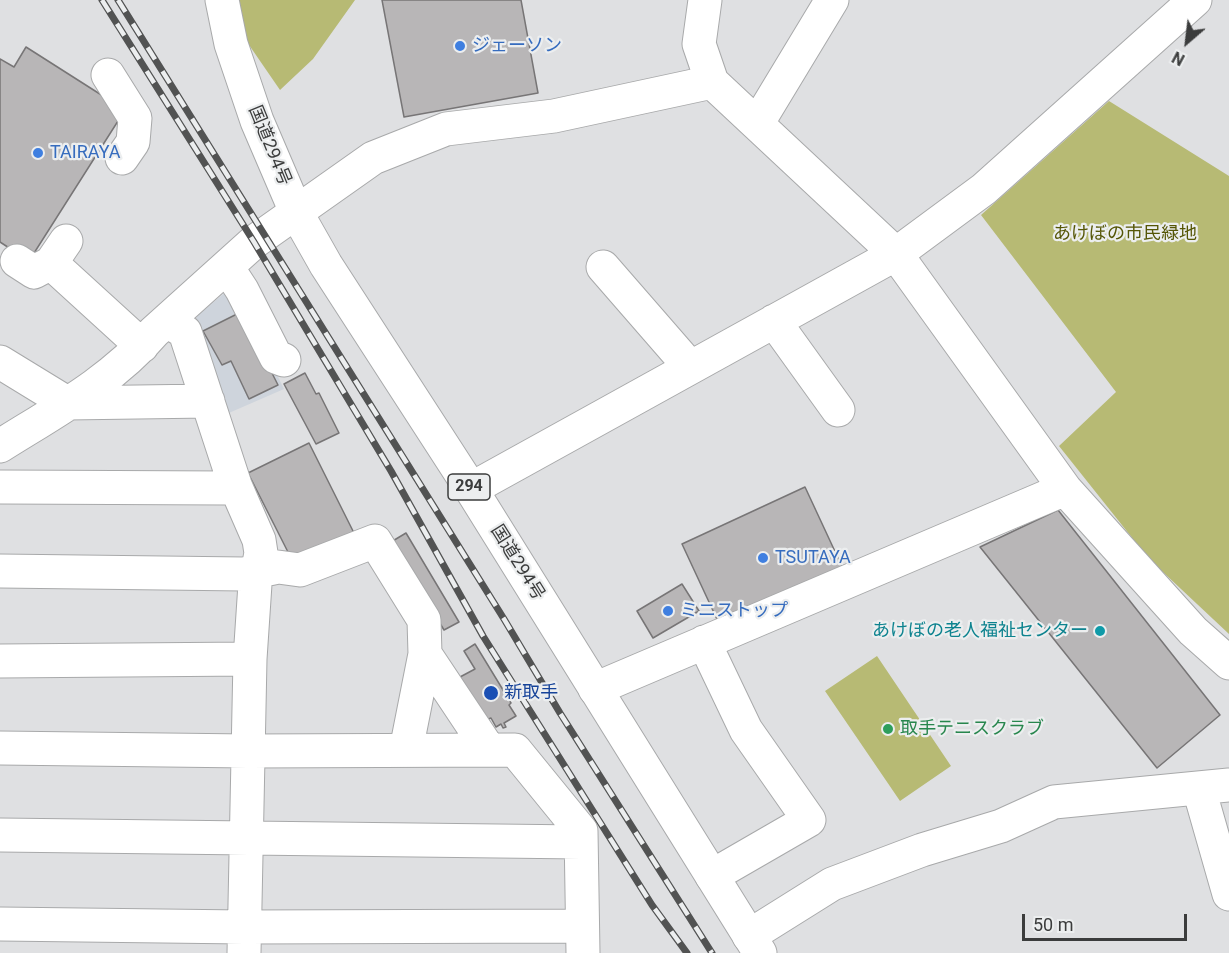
<!DOCTYPE html>
<meta charset="utf-8">
<style>
body{margin:0}
#map{position:relative;width:1229px;height:953px;overflow:hidden;background:#dfe0e2;font-family:Roboto,sans-serif}
canvas{display:block}
.north{position:absolute;left:1157px;top:12px;width:60px;height:60px;-webkit-text-stroke:4px #eceeef;paint-order:stroke;rotate:208deg;font-size:16px;font-weight:700;line-height:24px;text-align:center;color:#3b3c3c}
.north::after{content:'';display:block;margin:auto;width:21px;height:27px;background:#3b3c3c;clip-path:polygon(50% 0,100% 100%,50% 72%,0 100%)}
.scale{position:absolute;left:1022px;top:914px;width:165px;height:27px;box-sizing:border-box;border:3px solid #3b3c3c;border-top:0;padding-left:8px;font-size:18px;line-height:21px;white-space:nowrap;color:#3b3c3c;-webkit-text-stroke:4px #eceeef;paint-order:stroke}
</style>
<div id="map">
<canvas width="1229" height="953"></canvas>
<div class="north">N</div>
<div class="scale">50 m</div>
</div>
<script>
const ctx = document.querySelector('canvas').getContext('2d');
ctx.lineJoin = 'round';
function fill(path, color) {
  ctx.fillStyle = color;
  ctx.fill(path, 'evenodd');
}
function stroke(path, color, width, dash) {
  ctx.strokeStyle = color;
  ctx.lineWidth = width;
  ctx.lineCap = dash ? 'butt' : 'round';
  ctx.setLineDash(dash || []);
  ctx.stroke(path);
}
function drawText(font, color, halo, rows, align = 'center') {
  ctx.font = font + ' Roboto,"Noto Sans JP",sans-serif';
  ctx.lineWidth = 4.5;
  ctx.setLineDash([]);
  ctx.textBaseline = 'middle';
  ctx.strokeStyle = halo;
  ctx.fillStyle = color;
  for (const [text, x, y, turn = 0] of rows) {
    ctx.save();
    ctx.translate(x, y);
    ctx.rotate((+turn || 0) * Math.PI / 180);
    ctx.textAlign = isNaN(turn) ? turn : align;
    if (halo) ctx.strokeText(text, 0, 0);
    ctx.fillText(text, 0, 0);
    ctx.restore();
  }
}
const built = new Path2D(`
 M233 286 284 389 222 416 193 326 197 316Z`);
const green = new Path2D(`
 M238 0H355L313 59 280 90 247 42Z
 M1109 101 1229 176V634L1149 559 1059 446 1116 392 981 215Z
 M877 656 951 766 900 801 825 691Z`);
const building = new Path2D(`
 M382 0H521L538 93 404 117Z
 M26 47 125 110 29 261 0 242V59L14 67Z
 M241 312 278 385 249 399 231 361 222 365 203 331Z
 M305 373 316 394 319 393 339 433 316 444 284 384Z
 M309 443 354 533 292 560 248 473Z
 M805 487 845 573 722 630 682 544Z
 M1058 510 1220 715 1157 768 980 547Z
 M406 533 459 622 444 630 391 542Z
 M682 584 699 611 653 638 637 611Z
 M475 644 511 703 509 705 516 716 504 723 506 727 503 728 501 724 496 727 491 718 486 720 460 677 475 669 464 651Z`);
const minor = new Path2D(`
 M705 0 699 44 712 82 896 254 984 189 1195 0
 M108 75 135 118 133 142 122 158
 M757 124 832 0
 M17 261 34 272 51 263 142 346
 M51 263 66 241
 M227 267 242 290 276 357 284 360
 M603 267 690 367
 M167 321 185 332 235 485
 M774 321 838 410
 M0 362 67 403 208 401
 M0 446C54 412 112 381 154 332L254 242 373 158 446 129 554 116 712 82
 M0 487 227 488 235 485 259 540 261 553 255 584 250 659 244 953
 M471 489 896 254 1065 489 595 689
 M1065 489 1193 631 1229 663
 M0 571 244 574 278 567 300 570 375 541 424 620 425 654 489 750
 M704 642 746 730 809 820 712 876
 M0 661 250 659
 M0 748 248 751 515 750 581 831 583 953
 M406 750 425 654
 M1199 789 1229 894
 M0 835 581 842
 M0 924 244 927 582 926
 M749 936 832 884 922 850 1001 826 1054 802 1229 785`);
const highway = new Path2D(`
 M222 0 231 44 257 121 296 212 326 265 471 489 760 953`);
const rail = new Path2D(`
 M102 0 254 242 391 471 483 636 652 905 687 953
 M118 0 504 619 560 713 712 953`);
const markers = [
 [460,46,6,"#3f7fe0"],
 [38,153,6,"#3f7fe0"],
 [763,558,6,"#3f7fe0"],
 [668,611,6,"#3f7fe0"],
 [1100,631,6,"#0f9aa8"],
 [491,693,8,"#1a4fb4"],
 [888,729,6,"#2e9e5b"]
];
const shields = [
 [469,487,42]
];
const shieldNames = [
 ["294",469,487]
];
const shopNames = [
 ["ジェーソン",472,46],
 ["TAIRAYA",50,153],
 ["TSUTAYA",775,558],
 ["ミニストップ",680,611]
];
const streetNames = [
 ["国道294号",269,146,68],
 ["国道294号",517,563,58]
];
const parkNames = [
 ["あけぼの市民緑地",1125,234]
];
const cultureNames = [
 ["あけぼの老人福祉センター",1088,631]
];
const transitNames = [
 ["新取手",504,693]
];
const leisureNames = [
 ["取手テニスクラブ",900,729]
];
fill(built, '#ced4dc');
fill(green, '#b7ba74');
fill(building, '#b8b6b7');
stroke(building, '#777576', 1.5);
stroke(minor, '#a8a9aa', 35);
stroke(highway, '#a8a9aa', 35);
stroke(minor, '#fff', 33);
stroke(highway, '#fff', 33);
stroke(rail, '#525353', 7);
stroke(rail, '#eceeef', 4.5, [14]);
for (const [x, y, r, color] of markers) {
  const dot = new Path2D();
  dot.arc(x, y, r, 0, 2 * Math.PI);
  ctx.fillStyle = color;
  ctx.fill(dot);
  stroke(dot, '#eceeef', 2);
}
for (const [x, y, w] of shields) {
  const box = new Path2D();
  box.roundRect(x - w / 2, y - 13, w, 26, 4.5);
  ctx.fillStyle = '#eceeef';
  ctx.fill(box);
  stroke(box, '#3b3c3c', 1.5);
}
drawText('bold 16px', '#3b3c3c', null, shieldNames);
drawText('18px', '#366cbe', '#eceeef', shopNames, 'left');
drawText('18px', '#3b3c3c', '#eceeef', streetNames);
drawText('18px', '#555606', '#eceeef', parkNames);
drawText('18px', '#0d838f', '#eceeef', cultureNames, 'right');
drawText('18px', '#164399', '#eceeef', transitNames, 'left');
drawText('18px', '#27864d', '#eceeef', leisureNames, 'left');
</script>
